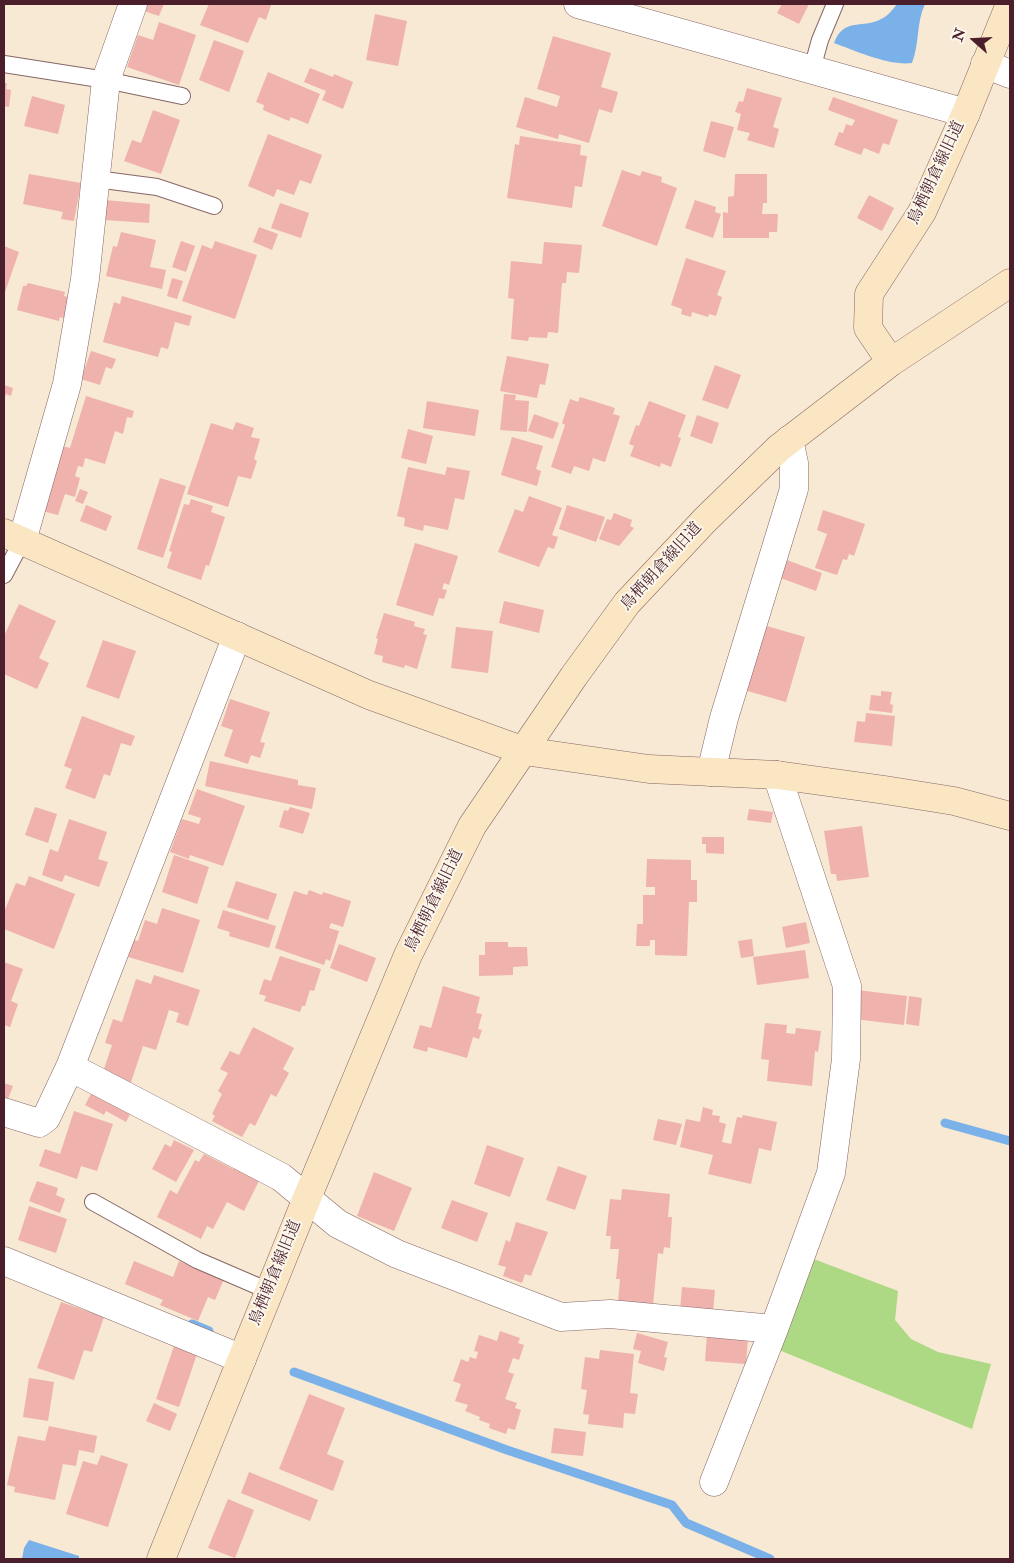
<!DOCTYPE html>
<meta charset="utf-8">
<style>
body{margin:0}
#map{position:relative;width:1014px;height:1563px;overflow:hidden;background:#f7e9d3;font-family:"IM FELL Double Pica",serif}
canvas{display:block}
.frame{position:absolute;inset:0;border:5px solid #4a1f2b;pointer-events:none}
.north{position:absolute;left:949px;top:15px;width:50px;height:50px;-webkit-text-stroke:4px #fbf7ec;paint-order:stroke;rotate:289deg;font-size:14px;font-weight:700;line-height:20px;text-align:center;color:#4a1f2b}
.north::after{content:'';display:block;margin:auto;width:18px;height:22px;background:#4a1f2b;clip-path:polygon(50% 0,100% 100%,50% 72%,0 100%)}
</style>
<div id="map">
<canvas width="1014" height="1563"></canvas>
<div class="frame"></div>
<div class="north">N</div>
</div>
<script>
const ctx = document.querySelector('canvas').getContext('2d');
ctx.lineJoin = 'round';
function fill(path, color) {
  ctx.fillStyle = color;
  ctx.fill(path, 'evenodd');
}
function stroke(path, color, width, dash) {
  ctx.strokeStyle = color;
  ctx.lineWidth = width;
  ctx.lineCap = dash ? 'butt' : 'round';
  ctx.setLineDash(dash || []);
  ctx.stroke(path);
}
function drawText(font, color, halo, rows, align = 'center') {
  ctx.font = font + ' "IM FELL Double Pica","Noto Serif JP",serif';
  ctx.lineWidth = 4;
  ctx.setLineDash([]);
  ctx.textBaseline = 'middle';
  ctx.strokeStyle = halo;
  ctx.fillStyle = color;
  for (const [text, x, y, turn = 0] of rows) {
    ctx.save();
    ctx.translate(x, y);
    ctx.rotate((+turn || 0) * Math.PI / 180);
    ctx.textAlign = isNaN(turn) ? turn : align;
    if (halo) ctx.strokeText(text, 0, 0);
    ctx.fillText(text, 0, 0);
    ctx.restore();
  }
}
const green = new Path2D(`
 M811 1258 898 1291 895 1320 911 1339 938 1352 991 1364 972 1429 779 1350Z`);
const water = new Path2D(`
 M897 4H925C916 23 920 42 912 63 889 66 856 51 834 43 844 16 863 30 883 18 889 15 893 9 897 4Z
 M29 1540 79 1556V1559H22L24 1548Z`);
const stream = new Path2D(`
 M945 1123 1010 1141
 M192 1324 209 1331
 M294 1372 507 1450 672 1505 686 1523 770 1559`);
const building = new Path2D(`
 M146 4H164L159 16 144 11Z
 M209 4H267L271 5 266 20 259 17 248 43 200 25Z
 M782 4H809L799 24 777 13Z
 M375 14 407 21 398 66 366 60Z
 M159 22 196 35 179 85 127 67 138 35 153 40Z
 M553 36 611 53 601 87 618 92 612 113 599 109 589 143 559 134 558 139 516 127 525 97 557 107 560 96 537 89Z
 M214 40 244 51 229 92 199 80Z
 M310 68 333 77 334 74 353 82 343 109 322 100 326 91 304 82Z
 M268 72 320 94 308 124 291 117 289 121 263 110 264 105 256 102Z
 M4 83H7L6 89 11 90 9 107 4 106Z
 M747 88 782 98 773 127 779 129 774 148 747 140 750 133 737 130 741 114 735 112 739 101 743 102Z
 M32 96 65 105 58 134 24 126Z
 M833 97 898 120 889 145 883 143 879 154 864 148 861 155 834 145 839 132 843 133 846 124 852 126 855 120 828 110Z
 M153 110 180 120 161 174 124 161 132 140 141 143Z
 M711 121 734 127 725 158 703 151Z
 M268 134 322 155 311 184 300 180 294 195 277 189 274 197 248 186Z
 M520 136 581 145 580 155 587 156 582 187 575 186 572 208 507 198 515 144 519 145Z
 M622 170 640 176 642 171 662 177 661 182 677 188 657 246 602 226Z
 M29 174 81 183 74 221 61 219 63 212 23 204Z
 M735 174H767V203H763L762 214H778L777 232H769V238H723V212L728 213V197L734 196Z
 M869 195 894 208 882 231 857 218Z
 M105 200 150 204 149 223 104 220Z
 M695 200 716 207 715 212 721 214 713 238 685 228Z
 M280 203 309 213 301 238 271 228Z
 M259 227 278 234 272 250 253 242Z
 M121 232 156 240 150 267 166 270 162 289 106 276 113 246 117 247Z
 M181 241 195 246 186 272 172 267Z
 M215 241 257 255 235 319 182 301 202 245 212 249Z
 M544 242 582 245 579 273 567 272 566 283H562L558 333 548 332 547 338 529 337 528 341 511 339 514 299 508 298 511 261 542 264Z
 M4 246 19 252 4 295Z
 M686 258 726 271 717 295 722 297 716 316 709 314 708 317 692 312 691 317 681 314 682 309 671 305Z
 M172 278 183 281 177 299 167 296Z
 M28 283 65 292 64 296 72 298 67 319 60 317 59 321 17 310 23 286H26Z
 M122 296 192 316 189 326 175 322 168 349 161 347 158 357 103 342 114 302 120 304Z
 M91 351 116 359 112 369 106 367 100 385 81 379Z
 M507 356 549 364 545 385 540 384 537 398 500 391Z
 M715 365 741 375 728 409 702 400Z
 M4 385 13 388 11 396 6 394 4 400Z
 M504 394 516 395 515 400 529 401 527 432 500 430Z
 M86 396 134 411 132 418 127 417 123 434 115 431 105 464 85 458 83 467 78 466 75 476 80 478 75 497 65 494 58 515 42 511 62 446 70 448Z
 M580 397 615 408 613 414 620 416 605 462 593 458 589 471 574 466 571 474 551 467 565 425 562 423 570 399 578 402Z
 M427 401 479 410 475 436 423 428Z
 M649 401 686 415 678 437 681 438 671 467 661 463 660 467 630 456 634 446 629 444 636 425 639 426Z
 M534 414 559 423 553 439 528 431Z
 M697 415 719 423 712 444 690 436Z
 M236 422 254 428 251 437 260 439 254 459 257 461 251 479 238 476 228 507 187 494 211 423 233 430Z
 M408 429 433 436 426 464 401 458Z
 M512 437 543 446 536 469 541 471 537 486 501 475Z
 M408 467 445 475 447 467 470 471 464 500 455 498 448 530 424 525 423 531 404 526 405 518 397 516Z
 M160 478 186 486 163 558 137 549Z
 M80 489 88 492 83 504 75 501Z
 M529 496 562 508 552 535 558 537 554 549 548 547 539 567 498 552 515 509 523 512Z
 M191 499 213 506 211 512 225 517 209 566 206 565 201 580 167 568 172 552 169 551 184 504 189 505Z
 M86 505 112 516 106 531 80 521Z
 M567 505 605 517 596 542 559 529Z
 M823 510 865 524 854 556 849 554 847 560 843 559 837 575 815 568 827 534 817 530Z
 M614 513 632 520 630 526 634 528 619 546 599 539 607 519 611 520Z
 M415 543 458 556 449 585 444 583 442 589 447 590 444 599 439 598 433 616 396 605Z
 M784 559 822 573 816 591 778 577Z
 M504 601 544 610 539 633 499 623Z
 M19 604 56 621 39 658 49 663 37 689 4 674V636Z
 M384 613 415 622 414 626 425 629 423 634 427 635 417 669 405 665 404 668 382 662 383 656 374 654 378 639 376 638Z
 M763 625 805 637 786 702 744 690Z
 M456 627 493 631 488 673 451 668Z
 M103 640 136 651 119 699 86 687Z
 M881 691 892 692 890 704 893 705 892 713 869 710 871 695 881 696Z
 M230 699 270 712 260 742 265 743 260 758 251 755 248 764 224 756 233 730 221 726Z
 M866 713 895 716 892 746 854 742 857 721 865 722Z
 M82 716 135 736 131 746 121 743 110 776 104 774 95 799 65 788 72 769 64 766Z
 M210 761 298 780V785L316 788 312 809 205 786Z
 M197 789 245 806 223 866 190 855 189 859 170 852 182 819 199 824 201 818 188 814Z
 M35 807 57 814 48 843 25 835Z
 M290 807 310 813 303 834 279 827 284 810 288 811Z
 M749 809 773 812 771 823 747 820Z
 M69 819 107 832 98 859 108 862 99 887 65 875 62 882 42 875 50 849 58 852Z
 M862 826 869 877 837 881 836 874H831L824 831Z
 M702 837H724V854L706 853V844H702Z
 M174 855 209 867 197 904 162 892Z
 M647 859 691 860V880H697V902H689L687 956 655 955V940H650V946H636L637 924H643V895H655V887H646Z
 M29 876 75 894 54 949 4 929V912L16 883 25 886Z
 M236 881 277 894 268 920 227 907Z
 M309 890 322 895 323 892 351 901 343 927 331 923 329 928 339 931 330 961 326 959 324 965 275 948 294 891 307 895Z
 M162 908 200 920 183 973 128 957 134 940 138 941 145 920 157 924Z
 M223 910 276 926 269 948 229 936 230 932 217 928Z
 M806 922 810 943 786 948 782 927Z
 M752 939 754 956 741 958 738 941Z
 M485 942H508V947H527L528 966 513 967V975L479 976V955H485Z
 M339 944 376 958 367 982 330 968Z
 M805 950 809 978 757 985 753 957Z
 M280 956 321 969 314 991 310 990 305 1006H302L300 1012 264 1001 266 996 259 994 264 979 271 981Z
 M4 962 23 969 11 1001 18 1004 10 1027 4 1025Z
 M154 975 200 990 188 1026 176 1022 179 1013 169 1010 156 1050 143 1046 130 1085 102 1075 112 1045 105 1043 113 1019 122 1022 136 979 151 984Z
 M443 986 480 997 476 1013 482 1014 478 1029 482 1030 479 1039 473 1037 467 1058 428 1047 427 1052 413 1048 420 1025 431 1028Z
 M857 990 907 996 904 1025 854 1019Z
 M909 996 922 998 919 1026 906 1024Z
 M765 1023 787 1025 786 1033 795 1034 796 1028 821 1031 818 1052 815 1051 812 1086 767 1081 769 1060 761 1059Z
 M253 1027 294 1048 283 1069 289 1073 276 1097 271 1094 255 1126 250 1123 242 1137 212 1121 215 1116 212 1114 222 1094 218 1091 228 1073 220 1069 230 1051 239 1055Z
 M4 1083 13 1086 6 1104 4 1103Z
 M94 1088 133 1109 126 1122 106 1111 104 1115 85 1105Z
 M703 1107 713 1110 712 1115 720 1116 719 1122 726 1124 722 1142 731 1144 737 1117 742 1118 743 1115 777 1122 771 1151 759 1148 751 1184 708 1174 713 1155 680 1147 686 1119 700 1122Z
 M74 1111 113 1124 97 1171 81 1166 77 1179 39 1166 45 1149 60 1154Z
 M658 1119 682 1124 676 1145 653 1140Z
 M174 1140 194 1150 176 1182 152 1169 165 1144 171 1147Z
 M487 1145 524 1158 510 1197 474 1184Z
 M204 1154 233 1169 236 1162 262 1175 244 1211 227 1202 213 1229 207 1226 201 1239 157 1217 170 1190 177 1194 195 1160 199 1162Z
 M558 1166 587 1176 575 1210 546 1200Z
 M374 1172 412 1188 394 1231 357 1216Z
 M37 1181 58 1188 56 1195 65 1199 60 1213 29 1201Z
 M622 1189 670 1194 668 1217H672L670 1248 664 1247 663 1254 658 1253 653 1305 618 1302 620 1279H616L619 1249H610L611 1236H606L610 1199 621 1200Z
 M452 1200 488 1213 477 1242 441 1228Z
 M29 1206 67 1219 56 1253 18 1240Z
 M516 1222 548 1232 531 1276 525 1274 522 1283 503 1276 506 1267 498 1265 506 1240 510 1242Z
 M134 1261 173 1277 179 1261 224 1279 215 1300 208 1297 198 1321 160 1305 163 1300 125 1284Z
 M682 1287 715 1290 713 1313 680 1310Z
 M61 1302 104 1317 92 1352 84 1350 74 1380 37 1368Z
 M500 1331 520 1338 518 1343 524 1345 519 1360 513 1358 508 1372 514 1374 505 1399 517 1403 515 1408 521 1410 515 1430 508 1428 506 1434 489 1428 490 1424 479 1420 480 1417 465 1411 468 1405 455 1401 461 1384 453 1381 461 1359 468 1362 470 1357 476 1359 478 1352 474 1351 479 1335 497 1341Z
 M637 1333 668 1342 664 1357 667 1358 664 1371 638 1363 641 1351 633 1349Z
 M707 1335 748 1338 746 1364 705 1361Z
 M175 1343 198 1351 179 1407 156 1399Z
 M600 1350 634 1354 630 1393 638 1394 635 1414 624 1413 623 1428 588 1424 589 1415 583 1414 587 1390 581 1389 585 1357 599 1359Z
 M29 1378 54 1382 48 1421 23 1417Z
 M309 1394 345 1408 327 1454 344 1461 333 1491 279 1469Z
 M154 1403 177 1414 170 1431 146 1421Z
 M49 1426 97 1436 94 1453 79 1450 76 1466 63 1464 55 1500 14 1492 15 1487 7 1485 18 1436 45 1441Z
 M554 1428 586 1432 583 1456 551 1453Z
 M101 1455 128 1464 108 1527 66 1514 83 1461 97 1465Z
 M249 1472 318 1500 310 1521 241 1493Z
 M228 1499 254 1510 235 1558 208 1548Z`);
const lane = new Path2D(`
 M4 64 106 80 182 96
 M812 69 820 40 835 4
 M96 179 157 187 214 206
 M4 575 22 541
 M93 1202 197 1260 269 1291`);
const street = new Path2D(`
 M578 4 966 113
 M985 64 1010 74
 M22 541 67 384 85 279 106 80 133 4
 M711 772 724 718 794 489V463L789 440
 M70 1067 281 1177 338 1224 397 1254 561 1317 610 1314 774 1329
 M4 1112 39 1123 46 1118 70 1067 237 636
 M4 1261 242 1359
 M714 1482 774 1329 831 1173 846 1059 847 986 777 775`);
const secondary = new Path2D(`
 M891 362 868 328 869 294 922 212 966 113 1010 4
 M4 533 369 695 524 751 649 769 777 775 885 790 954 801 1010 816
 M161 1559 307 1198 408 955 472 826 574 676 627 603 705 520 779 448 891 362 1010 283`);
const streetNames = [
 ["鳥栖朝倉線旧道",937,173,-65],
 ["鳥栖朝倉線旧道",662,567,-48],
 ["鳥栖朝倉線旧道",435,901,-64],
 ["鳥栖朝倉線旧道",276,1273,-68]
];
fill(green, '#add884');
fill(water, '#7ab1e9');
stroke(stream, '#7ab1e9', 9);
fill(building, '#efb2ad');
stroke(lane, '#876666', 18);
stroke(street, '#876666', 29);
stroke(secondary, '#876666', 29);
stroke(lane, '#fff', 16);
stroke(street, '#fff', 28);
stroke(secondary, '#fbe6c4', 28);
drawText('16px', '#4a1f2b', '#fbf7ec', streetNames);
</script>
